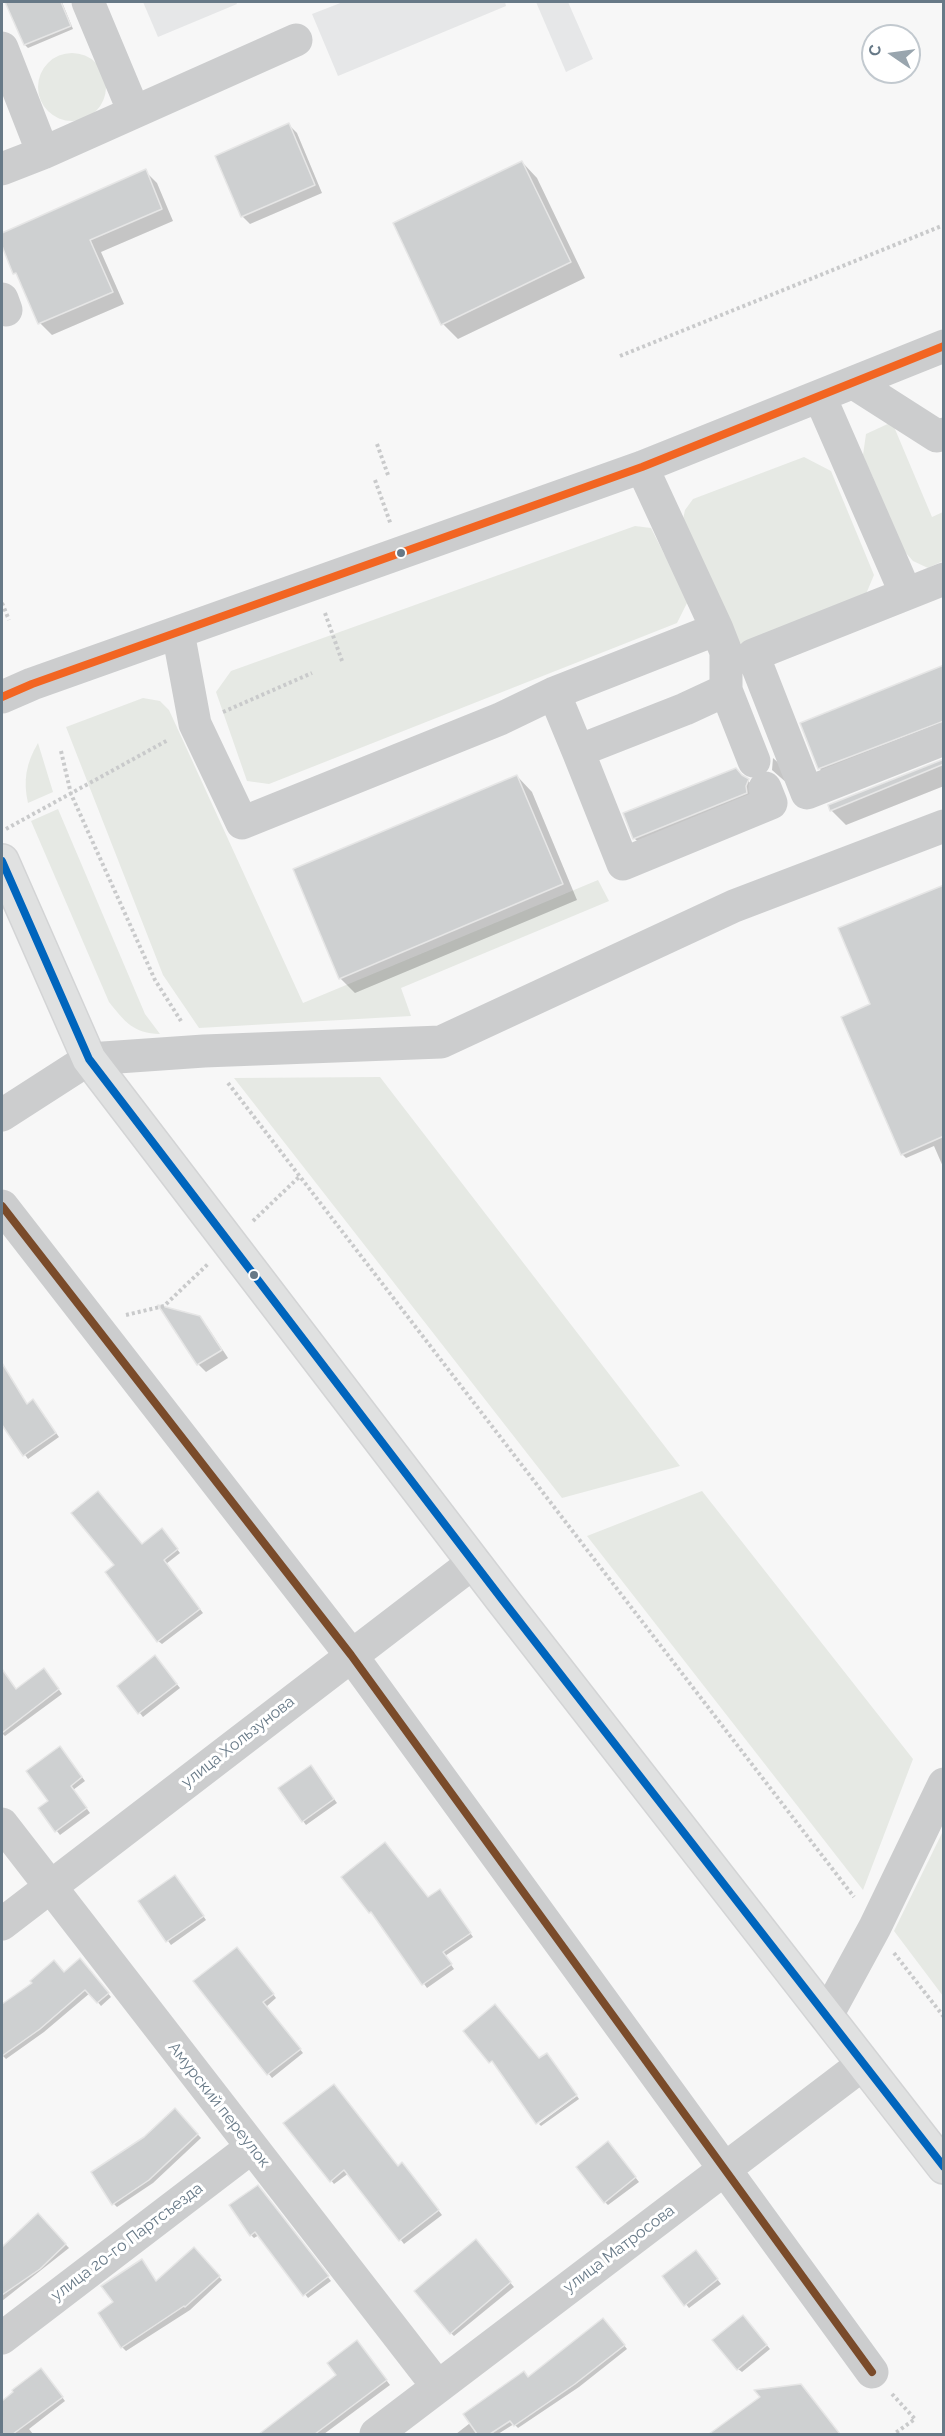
<!DOCTYPE html>
<meta charset="utf-8">
<style>
body{margin:0}
#map{position:relative;width:945px;height:2436px;overflow:hidden;background:#f7f7f7;font-family:Raleway,sans-serif}
canvas{display:block}
.frame{position:absolute;inset:0;border:3px solid #677987;pointer-events:none}
.north{position:absolute;left:861px;top:24px;width:60px;height:60px;box-sizing:border-box;background:#fff;border:2px solid #c2c9cf;border-radius:50%;rotate:283deg;font-size:16px;font-weight:700;line-height:24px;text-align:center;color:#677987}
.north::after{content:'';display:block;margin:auto;width:21px;height:27px;background:#99a5ae;clip-path:polygon(50% 0,100% 100%,50% 72%,0 100%)}
</style>
<div id="map">
<canvas width="945" height="2436"></canvas>
<div class="frame"></div>
<div class="north">С</div>
</div>
<script>
const ctx = document.querySelector('canvas').getContext('2d');
ctx.lineJoin = 'round';
function fill(path, color) {
  ctx.fillStyle = color;
  ctx.fill(path, 'evenodd');
}
function stroke(path, color, width, dash) {
  ctx.strokeStyle = color;
  ctx.lineWidth = width;
  ctx.lineCap = dash ? 'butt' : 'round';
  ctx.setLineDash(dash || []);
  ctx.stroke(path);
}
function drawText(font, color, halo, rows, align = 'center') {
  ctx.font = font + ' Raleway,sans-serif';
  ctx.lineWidth = 6;
  ctx.setLineDash([]);
  ctx.textBaseline = 'middle';
  ctx.strokeStyle = halo;
  ctx.fillStyle = color;
  for (const [text, x, y, turn = 0] of rows) {
    ctx.save();
    ctx.translate(x, y);
    ctx.rotate((+turn || 0) * Math.PI / 180);
    ctx.textAlign = isNaN(turn) ? turn : align;
    if (halo) ctx.strokeText(text, 0, 0);
    ctx.fillText(text, 0, 0);
    ctx.restore();
  }
}
const built = new Path2D(`
 M143 2H236L237 4 158 37Z
 M343 2H505L506 6 338 76 312 14Z
 M536 2H568L593 59 566 72Z`);
const green = new Path2D(`
 M38 87a34 34 0 1 1 68 0a34 34 0 1 1-68 0Z
 M892 422 932 517 943 512V561L928 568 913 561 905 552 863 455 866 434Z
 M804 457 831 471 874 575 866 594 733 647 682 524 685 510 693 499Z
 M635 526 651 528 688 601 677 623 269 784 247 781 216 692 231 671Z
 M143 698 160 701 169 710 303 1003 598 880 609 901 401 988 411 1016 199 1028 163 975 66 727Z
 M38 743 53 792 28 803C23 781 26 763 38 743Z
 M58 809 145 1014 160 1034C133 1033 125 1022 109 1002L31 821Z
 M380 1077 680 1466 562 1498 234 1078Z
 M702 1491 913 1759 863 1890 587 1536Z
 M943 1831V1996L894 1931Z`);
const shadow = new Path2D(`
 M7 2H62L73 29 28 48 25 45Z
 M289 125 297 133 322 193 250 224 242 216Z
 M522 162 537 178 585 278 458 339 443 324Z
 M145 171 157 183 173 221 101 252 124 304 52 335 40 323 2 242V234Z
 M944 666V740L834 783 819 768Z
 M773 758 783 767 788 784 772 770Z
 M944 761V786L846 825 831 810Z
 M517 776 532 792 577 900 355 993 340 978Z
 M745 778 760 792 647 850 635 839 625 814Z
 M944 886V1169L934 1146 906 1158 902 1154 872 1005Z
 M161 1307 199 1318 207 1326 228 1358 206 1372 198 1364Z
 M2 1364 27 1405H36L59 1437 28 1459 2 1422Z
 M165 1534 180 1553 166 1564 203 1613 162 1644 158 1641 142 1545Z
 M158 1661 180 1688 143 1717 119 1686Z
 M2 1670 17 1690 47 1673 62 1694 5 1736 2 1733Z
 M63 1752 85 1781 73 1790 90 1813 60 1835 40 1809 50 1801Z
 M314 1771 337 1803 306 1825 303 1821Z
 M389 1848 428 1899 443 1894 473 1937 445 1956 454 1969 427 1988 375 1915 370 1912Z
 M178 1880 206 1920 171 1945 140 1902Z
 M241 1952 276 1998 266 2007 303 2053 272 2078 196 1981Z
 M84 1963 111 1997 101 2006 90 1993 44 2032 6 2059 2 2055V2006L34 1983 64 1973Z
 M577 2096 579 2099 541 2126 539 2124Z
 M175 2110 201 2138 153 2183 117 2207 114 2204 145 2139Z
 M285 2123 398 2167 406 2168 442 2215 404 2244 349 2173 334 2184Z
 M612 2147 639 2182 608 2205 605 2202Z
 M261 2191 331 2281 308 2298 259 2235 254 2238 251 2235Z
 M38 2215 69 2248 2 2301V2243L5 2247Z
 M479 2245 514 2287 454 2336 451 2333Z
 M194 2249 222 2280 190 2310 126 2351 122 2347 115 2303 145 2264 157 2283Z
 M699 2256 721 2284 689 2308 664 2277Z
 M746 2320 770 2349 742 2372 738 2369Z
 M607 2323 627 2349 579 2387 518 2428 514 2424 498 2434H456L528 2378Z
 M360 2346 390 2385 324 2434H262L338 2375Z
 M44 2373 65 2401 29 2429 33 2434H2V2403Z
 M762 2398 838 2434H711Z`);
const building = new Path2D(`
 M5 2H61L71 26 24 45Z
 M289 123 315 185 241 217 215 156Z
 M522 161 571 262 441 325 393 223Z
 M146 169 162 209 90 240 113 292 38 324 16 273 13 274 2 246V233Z
 M944 665V721L818 769 800 723Z
 M944 759V764L830 811 828 805Z
 M736 768 742 775 749 779 746 786 747 793 633 839 623 813Z
 M517 775 563 884 339 979 293 869Z
 M944 885V1136L901 1155 841 1017 870 1004 838 928Z
 M158 1305 200 1316 222 1350 197 1365Z
 M2 1363 27 1404 33 1399 56 1433 23 1456 2 1425Z
 M98 1491 142 1544 162 1528 178 1549 164 1560 200 1609 157 1642 105 1572 114 1565 71 1513Z
 M155 1655 177 1684 138 1714 117 1686Z
 M44 1668 59 1689 2 1733V1669L16 1689Z
 M60 1746 82 1777 71 1786 87 1808 55 1832 38 1808 48 1801 26 1771Z
 M311 1765 334 1799 302 1822 278 1788Z
 M385 1842 428 1897 440 1889 471 1933 443 1952 452 1964 422 1985 371 1912 369 1913 341 1877Z
 M175 1875 204 1916 166 1942 138 1901Z
 M237 1947 274 1994 263 2002 301 2049 267 2075 193 1981Z
 M80 1958 109 1993 97 2003 85 1990 40 2029 2 2056V2004L32 1983 30 1981 54 1960 64 1972Z
 M495 2004 539 2058 547 2053 577 2095 536 2124 492 2061 489 2063 463 2031Z
 M334 2084 398 2166 402 2162 439 2210 399 2241 344 2170 330 2182 283 2123Z
 M175 2108 198 2134 149 2180 112 2205 91 2172 144 2137Z
 M608 2141 636 2177 604 2203 576 2167Z
 M258 2185 329 2276 303 2296 255 2232 250 2236 229 2205Z
 M38 2213 66 2244 40 2269 2 2295V2247Z
 M476 2239 511 2282 450 2334 414 2291Z
 M194 2247 220 2276 185 2307 184 2306 121 2348 98 2313 113 2302 101 2286 142 2259 156 2281Z
 M696 2250 718 2279 684 2306 662 2276Z
 M743 2315 767 2345 737 2370 712 2340Z
 M603 2318 625 2345 575 2384 514 2426 510 2421 490 2434H477L463 2414 524 2371 528 2377Z
 M357 2340 387 2380 315 2434H259L336 2375 327 2363Z
 M41 2368 63 2397 13 2434H2V2401L13 2392 12 2390Z
 M801 2384 840 2434H709L760 2397 754 2390Z`);
const path = new Path2D(`
 M620 356 944 225
 M377 444 388 475
 M375 480 391 525
 M2 603 9 620
 M325 613 342 661
 M223 712 312 673
 M61 751 71 794 155 980 181 1021
 M6 829 168 740
 M228 1083 854 1897
 M253 1221 300 1176
 M126 1315 164 1306 208 1264
 M894 1953 944 2017
 M892 2394 915 2419 894 2434`);
const minor = new Path2D(`
 M88 2 134 112
 M2 48 43 153
 M2 169 43 153 296 40
 M2 299 6 310
 M854 383 937 436 944 434
 M820 397 906 594
 M642 467 717 629 726 652V690L685 709 578 751 554 693 717 629
 M944 579 753 655 807 793 944 739
 M178 632 195 724 242 823 500 719 554 693
 M726 690 754 761
 M2 697 32 684 642 467 944 346
 M578 751 623 864 771 803 765 788
 M2 1115 89 1059 204 1051 441 1042 734 906 944 826
 M2 1206 351 1655 872 2372
 M2 1824 438 2387
 M2 1924 474 1562
 M826 2017 875 1927 944 1784
 M2 2338 252 2147
 M376 2434 863 2064`);
const major = new Path2D(`
 M2 861 89 1059 501 1598 944 2167`);
const bus1 = new Path2D(`
 M2 697 32 684 642 467 944 346`);
const bus2 = new Path2D(`
 M2 861 89 1059 501 1598 944 2167`);
const bus3 = new Path2D(`
 M2 1206 351 1655 872 2372`);
const markers = [
 [401,553,5,"#677987"],
 [254,1275,5,"#677987"]
];
const streetNames = [
 ["улица Хользунова",238,1742,-38],
 ["Амурский переулок",219,2105,52],
 ["улица 20-го Партсъезда",127,2242,-37],
 ["улица Матросова",619,2249,-37]
];
fill(built, '#e6e7e8');
fill(green, '#e6e9e4');
fill(shadow, '#0003');
fill(building, '#ced0d1');
stroke(building, '#e6e6e6', 1.5);
stroke(major, '#d3d4d5', 36);
stroke(path, '#c9cacb', 4, [3, 3]);
stroke(minor, '#cccdce', 33);
stroke(major, '#e0e1e1', 33);
stroke(bus1, '#f26522', 8);
stroke(bus2, '#0065bd', 8);
stroke(bus3, '#7a4b2a', 8);
for (const [x, y, r, color] of markers) {
  const dot = new Path2D();
  dot.arc(x, y, r, 0, 2 * Math.PI);
  ctx.fillStyle = color;
  ctx.fill(dot);
  stroke(dot, '#fff', 2);
}
drawText('16px', '#677987', '#fff', streetNames);
</script>
